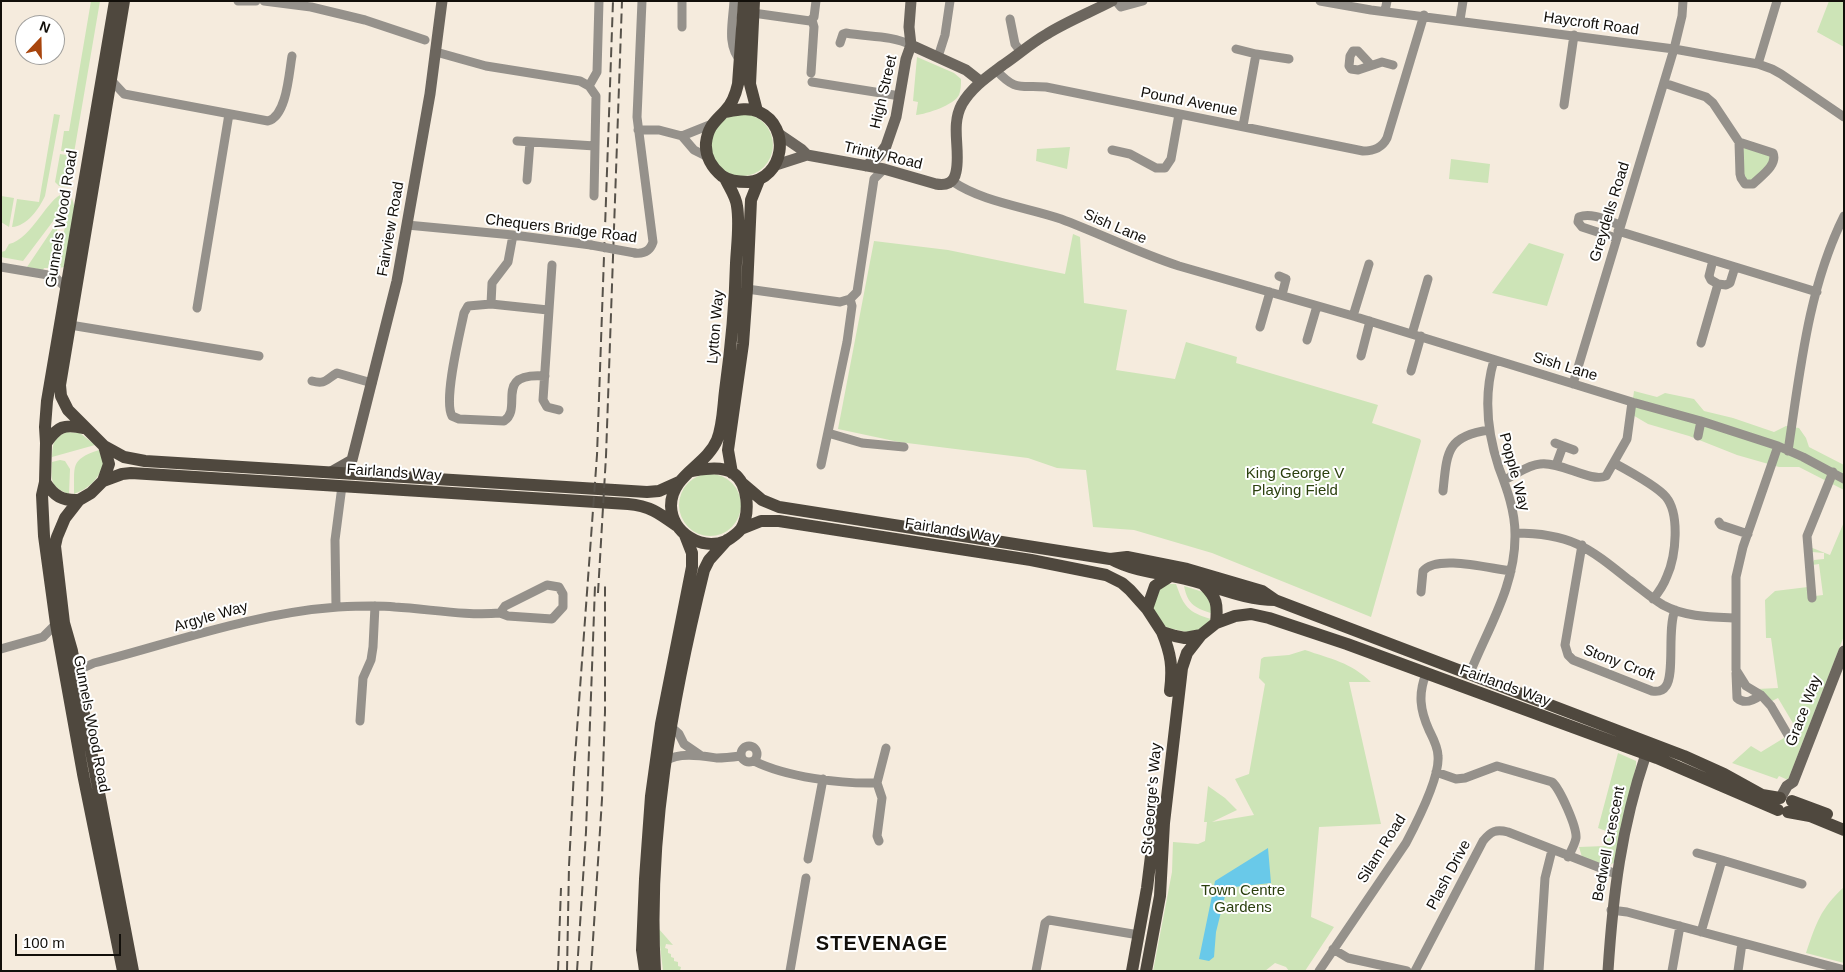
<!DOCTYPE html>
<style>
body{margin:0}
#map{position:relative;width:1845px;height:972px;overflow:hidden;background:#f5ebdd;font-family:Helvetica,sans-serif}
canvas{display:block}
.frame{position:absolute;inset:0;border:2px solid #120f0a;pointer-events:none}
.north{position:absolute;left:15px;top:15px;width:50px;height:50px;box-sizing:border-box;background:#fff;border:1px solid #a09f9d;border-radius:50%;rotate:21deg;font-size:14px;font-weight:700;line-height:20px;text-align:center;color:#120f0a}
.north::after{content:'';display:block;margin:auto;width:18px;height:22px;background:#a8450d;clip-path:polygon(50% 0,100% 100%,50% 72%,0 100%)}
.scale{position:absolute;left:15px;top:934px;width:106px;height:22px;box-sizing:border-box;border:2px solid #120f0a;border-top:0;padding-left:6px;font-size:15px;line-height:18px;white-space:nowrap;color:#120f0a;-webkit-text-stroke:4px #fff;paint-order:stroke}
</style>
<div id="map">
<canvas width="1845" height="972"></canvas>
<div class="frame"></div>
<div class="north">N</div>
<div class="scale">100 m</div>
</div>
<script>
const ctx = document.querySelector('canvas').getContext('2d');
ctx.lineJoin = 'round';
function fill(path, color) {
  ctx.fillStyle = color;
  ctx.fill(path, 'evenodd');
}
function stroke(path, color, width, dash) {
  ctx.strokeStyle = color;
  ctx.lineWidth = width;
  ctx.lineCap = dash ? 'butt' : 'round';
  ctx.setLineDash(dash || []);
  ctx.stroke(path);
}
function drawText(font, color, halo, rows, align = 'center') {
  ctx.font = font + ' Helvetica,sans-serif';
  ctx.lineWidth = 4;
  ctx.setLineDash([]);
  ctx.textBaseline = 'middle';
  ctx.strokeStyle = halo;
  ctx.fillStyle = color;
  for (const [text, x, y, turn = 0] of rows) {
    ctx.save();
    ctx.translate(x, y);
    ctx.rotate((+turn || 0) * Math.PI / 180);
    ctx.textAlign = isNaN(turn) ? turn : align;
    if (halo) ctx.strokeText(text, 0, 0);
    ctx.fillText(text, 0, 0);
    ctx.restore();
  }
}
const green = new Path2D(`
 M91 1H100L74 153 61 151 64 131H69Z
 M1829 1H1844V47L1817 32Z
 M917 57 954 73 961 79C961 84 961 90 959 95 954 105 927 114 916 115L918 102 913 101Z
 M54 114 60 115 45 196C39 209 27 226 12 227L17 199 39 202Z
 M711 145a31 31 0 1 1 62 0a31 31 0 1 1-62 0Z
 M1070 147 1067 169 1036 161 1037 149Z
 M1744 147 1769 153 1771 160 1753 181H1745L1742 157Z
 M60 154 73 156 68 187 59 186 55 182Z
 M1451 159 1490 164 1488 183 1449 179Z
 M63 194 66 195 63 208 23 261 1 257V252L5 251 9 244C32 239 48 197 63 194Z
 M1 196 14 198 9 227 1 222Z
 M72 198 75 209 64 267 55 269Z
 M60 218 48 268H44L43 270 27 267Z
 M1073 234 1080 237 1084 303 1127 310 1116 370 1175 379 1186 342 1237 357 1236 363 1378 405 1372 423 1420 439 1421 441 1371 617 1212 553 1134 530 1093 527 1086 470 1057 468 1028 458 899 442 838 429 874 241 948 250 1065 274Z
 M1529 243 1564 254 1547 306 1492 293Z
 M1634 391 1657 397 1665 393 1694 399 1704 411 1733 418 1774 432 1786 426 1799 428 1806 438 1809 447 1844 465V490L1799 467H1779L1737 455 1689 436 1648 424 1631 414Z
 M66 432 80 433 95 445 52 457C53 442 53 440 66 432Z
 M99 450 104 464C98 479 90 488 74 494 75 466 69 460 99 450Z
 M60 460 65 461 70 469 69 494C50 487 51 480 52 462Z
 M679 505a31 31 0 1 1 62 0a31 31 0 1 1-62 0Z
 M1844 522V636L1788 780 1779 776 1777 779 1732 763 1751 746 1761 752 1797 730 1778 698 1772 701 1757 689 1778 688 1771 638H1766L1765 600 1775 591 1808 587 1815 596 1823 595 1819 564 1812 565 1814 560 1824 559V553L1812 552 1810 547 1830 555Z
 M1167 584H1176C1184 607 1188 612 1211 619L1201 629 1187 632 1168 628 1163 625 1152 609 1155 593Z
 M1184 586 1206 593 1214 614C1196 608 1188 606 1184 586Z
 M1305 650C1331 659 1350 662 1371 682H1349L1381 824 1319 827 1311 917 1334 927 1305 971H1289L1286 967 1275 963 1265 971H1153L1172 872 1173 842 1198 844 1205 841 1207 822H1204L1208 786 1225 798 1237 810 1212 822 1254 815 1235 779 1249 774 1265 684 1259 678 1261 659 1264 657 1289 655Z
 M1618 753 1636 761V766L1615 862 1608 866 1582 857 1579 847 1605 846 1606 831 1598 828Z
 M1844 887V963L1806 953C1816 924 1820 909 1844 887Z
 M658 928 673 945 666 944 665 948 668 949V953L671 954V957L674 958V961L678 962V966L681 967 680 971H663Z`);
const water = new Path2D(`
 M1268 848 1271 883 1234 887 1226 892 1216 932 1214 957 1209 961 1199 959 1215 881Z`);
const street = new Path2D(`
 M238 1H256
 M264 1 311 7 365 20 425 40
 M734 1C733 21 726 46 741 61
 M1116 1 1121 7 1143 1
 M1320 1 1371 10 1674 49 1758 64 1772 69 1781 74 1844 117
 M1385 11 1387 1
 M753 13 810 21 814 17 816 1
 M1010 19 1015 44 1021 52
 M1460 20 1463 1
 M682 27V1
 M840 43 843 34 846 33C868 37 891 35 911 45
 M1236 49 1256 54 1243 126
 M436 52 486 66 580 81 589 86 596 96 595 146 517 141
 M1256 54 1289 59
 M938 57 945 35 950 1
 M1758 64 1777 1
 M1371 65 1358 51H1353L1350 56 1349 66 1351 69 1358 70 1382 62 1393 65
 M996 70C1016 92 1020 85 1046 87L1363 151C1374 151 1382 148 1387 138L1424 15
 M811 73 814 27 812 20
 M111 80 124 94 268 121C287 116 289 72 292 56
 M812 82 900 96
 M1664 83 1706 97 1713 103 1739 142 1773 153C1778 165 1761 176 1753 184H1745L1741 178 1740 174 1739 142
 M589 86 597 72 599 1
 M1564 105 1574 35
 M638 130H659L682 136 694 150 708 157
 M682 136 712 124
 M1112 150 1130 154 1156 168H1165L1171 159 1179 114
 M527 180 530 142
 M952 181C982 202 1026 207 1061 219 1101 234 1139 253 1179 266L1353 316 1632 402 1701 421 1778 446 1803 457 1844 479
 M594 196 595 146
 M407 225 513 235 591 245
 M1618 231 1817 292
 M513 235 508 262 492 283 491 304 548 310
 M1616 238 1582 227 1578 222 1579 217C1592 212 1608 221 1620 225
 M635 253C644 254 650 251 653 242L637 117 642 1
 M552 265 543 400 547 407 559 410
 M1 267 54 276 67 289
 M1279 276 1286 279 1282 295
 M1718 284 1726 285 1730 283 1735 267
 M747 289 840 302 850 299 857 292 874 179 884 169
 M491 304 468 306 464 313C460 333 443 400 452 416L459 419 504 421C524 408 492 372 545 376
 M197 308 229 114
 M1353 316 1369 264
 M70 325 259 356
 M1260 327 1270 292
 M1412 334 1428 279
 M1307 340 1317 306
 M1701 343 1718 284 1711 280 1709 276 1713 260
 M1361 356 1370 321
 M1411 371 1421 336
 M312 381C326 385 326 379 337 373L372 383
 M1573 384 1674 49 1682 16 1683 1
 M828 433 862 443 904 447
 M1698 436 1701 421
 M1555 443 1563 446 1556 465
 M1563 446 1574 450
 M1778 446 1743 547 1736 577V670L1746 686 1761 695 1771 706 1788 735
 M1788 451C1800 372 1808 288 1844 216
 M1614 463C1627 470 1657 486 1666 497 1680 514 1676 556 1667 576 1664 584 1659 592 1653 599
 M821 465 847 342 852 306 850 299
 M1504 480C1516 475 1527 465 1540 464 1560 461 1591 483 1606 476L1627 439 1632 402
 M1443 491C1447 453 1446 436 1489 430
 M1719 522 1721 525 1748 534
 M1515 533C1570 533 1588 547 1629 580 1640 588 1651 598 1663 605 1685 617 1711 617 1735 618
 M1582 545 1565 645 1568 655 1573 660 1652 691C1658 692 1663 691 1666 686 1675 674 1667 629 1675 610
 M547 585 559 587 563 594V607L552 619 508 616 500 613 505 606Z
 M1421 592 1423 571C1437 554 1491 569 1511 571
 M1812 598 1807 536 1833 472
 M336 607 335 540 342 486
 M1 649 43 637 56 624
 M1470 673C1488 628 1516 585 1515 534 1515 511 1507 489 1499 468 1487 432 1483 397 1494 360
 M1736 673 1737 698C1745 705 1754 700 1761 695
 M77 680 83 668 94 663C175 642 254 613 338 607 357 606 376 605 395 607 430 609 465 616 500 613
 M360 721 363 678 371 660 373 647 375 606
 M671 727 679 734 684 744 700 755
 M741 754a8 8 0 1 1 16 0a8 8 0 1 1-16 0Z
 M666 761C678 752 702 756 717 758 725 758 733 757 741 756
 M754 761C786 777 841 784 877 783
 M1436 772 1456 779 1465 778 1497 766 1552 782C1560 789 1577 827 1576 838 1575 844 1571 851 1568 857
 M879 841 877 836 882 798 877 783 886 748
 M1697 853 1722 860
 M808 859 823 779
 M1611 910 1627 912 1844 970
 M1701 932 1722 860 1802 884
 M1333 949 1348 958 1407 971
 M790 971 806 878
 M1036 971 1045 923 1049 920 1139 935
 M1319 971 1406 843C1416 824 1440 777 1438 756 1438 747 1433 738 1429 730 1420 710 1418 694 1426 674
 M1415 971 1483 841C1491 831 1496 829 1508 832L1616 874
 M1539 971 1545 878 1552 850
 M1672 971 1680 926
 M1738 971 1742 943`);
const secondary = new Path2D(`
 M911 45 966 70 980 81
 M779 134 801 149 807 155
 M776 165 807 155 884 169 936 184C946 186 954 183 956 172 961 150 950 126 962 104 972 87 987 77 1003 65 1018 55 1031 43 1047 34 1068 21 1091 12 1112 1
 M866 166 879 156 886 146 896 117 906 59 911 45 909 27 911 1
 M331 472 352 460 397 281 430 94 442 1
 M1781 797 1787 786 1793 782 1844 651
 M1608 971C1613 894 1621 828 1646 754`);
const primary = new Path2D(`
 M115 1 47 401 45 427 46 443 45 482 42 495 44 536 56 624 83 774 123 971
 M124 1 60 385 61 396 68 410 104 446 109 464 103 481 91 493 79 500 65 518 57 537 55 546 64 623 72 651 133 971
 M754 1 750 84 757 111
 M725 112C736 110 749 107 759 112 792 127 784 179 748 182 739 182 729 181 722 176 712 168 705 156 706 143 708 126 715 122 725 111 732 104 736 93 738 84L744 1
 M46 443C58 426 64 424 84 428
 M104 446 124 457 145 461 647 492 659 491 679 482
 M692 471C705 469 721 466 733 473 749 484 750 514 741 529 737 534 731 538 726 541 701 551 672 533 671 506 671 475 706 466 717 440 723 425 723 407 725 391 731 348 735 306 736 263 737 244 740 224 737 206 736 196 729 187 725 178
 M732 473 728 450 743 344 747 289 751 200 759 180
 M103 481 122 474 131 473 628 504C650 506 659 513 677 526
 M45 482C54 496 62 501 79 500
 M742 483 762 500 779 507 1110 559 1127 557 1187 569 1262 591 1275 600 1684 756 1724 774 1762 795 1780 798
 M741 529 761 521H779L1031 560 1106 575 1122 583 1130 590 1147 609 1162 632 1175 636 1185 638 1201 635 1216 623 1235 616 1251 614 1269 618 1347 644 1657 758 1778 810
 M1111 559C1131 570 1155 573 1177 577 1210 583 1241 600 1275 600
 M1203 584C1217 598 1218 604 1216 623
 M1147 609 1155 586 1169 577
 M1162 632C1171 654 1173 667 1170 691
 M1792 801 1827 814
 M1788 812 1810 816 1844 830
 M645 971 642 950 645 879 651 796 661 724 692 567V553L685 535
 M655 971C647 837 672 700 704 570L709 560 727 540
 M1132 971 1147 888 1157 808
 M1146 971 1160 896 1164 823 1182 668 1187 653 1201 635`);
const rail = new Path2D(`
 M598 593 606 456 622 1
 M558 971 561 888
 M567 971 569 866 574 771 597 455 613 1
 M577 971 586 832 595 586
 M591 971 602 799 605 712V583`);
const streetBridge = new Path2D(`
 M591 245 635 253`);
const streetNames = [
 ["Haycroft Road",1591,24,8],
 ["High Street",884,92,-77],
 ["Pound Avenue",1189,102,11],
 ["Trinity Road",883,156,13],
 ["Greydells Road",1610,212,-73],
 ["Gunnels Wood Road",62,219,-81],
 ["Sish Lane",1115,227,23],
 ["Fairview Road",391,229,-80],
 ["Chequers Bridge Road",561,229,7],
 ["Lytton Way",716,327,-85],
 ["Sish Lane",1565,367,17],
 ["Popple Way",1514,472,75],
 ["Fairlands Way",394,473,4],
 ["Fairlands Way",952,531,9],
 ["Argyle Way",211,617,-16],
 ["Stony Croft",1619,663,21],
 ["Fairlands Way",1505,686,20],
 ["Grace Way",1804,711,-69],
 ["Gunnels Wood Road",91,724,79],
 ["St George's Way",1152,799,-85],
 ["Bedwell Crescent",1609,844,-79],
 ["Silam Road",1382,849,-58],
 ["Plash Drive",1449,875,-62]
];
const parkNames = [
 ["King George V",1295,474],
 ["Playing Field",1295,491],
 ["Town Centre",1243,891],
 ["Gardens",1243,908]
];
const districtNames = [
 ["STEVENAGE",882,944]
];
fill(green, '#cde4b7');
fill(water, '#69c9e9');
stroke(street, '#95918b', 9);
stroke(secondary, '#6c665e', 11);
stroke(primary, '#4f483e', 12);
stroke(rail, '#57524a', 2, [10, 5]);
stroke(streetBridge, '#95918b', 9);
drawText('15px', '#120f0a', '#fff', streetNames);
drawText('15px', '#2b400e', '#fff', parkNames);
ctx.letterSpacing = '1px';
drawText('bold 20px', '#120f0a', '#fff', districtNames);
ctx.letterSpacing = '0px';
</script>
